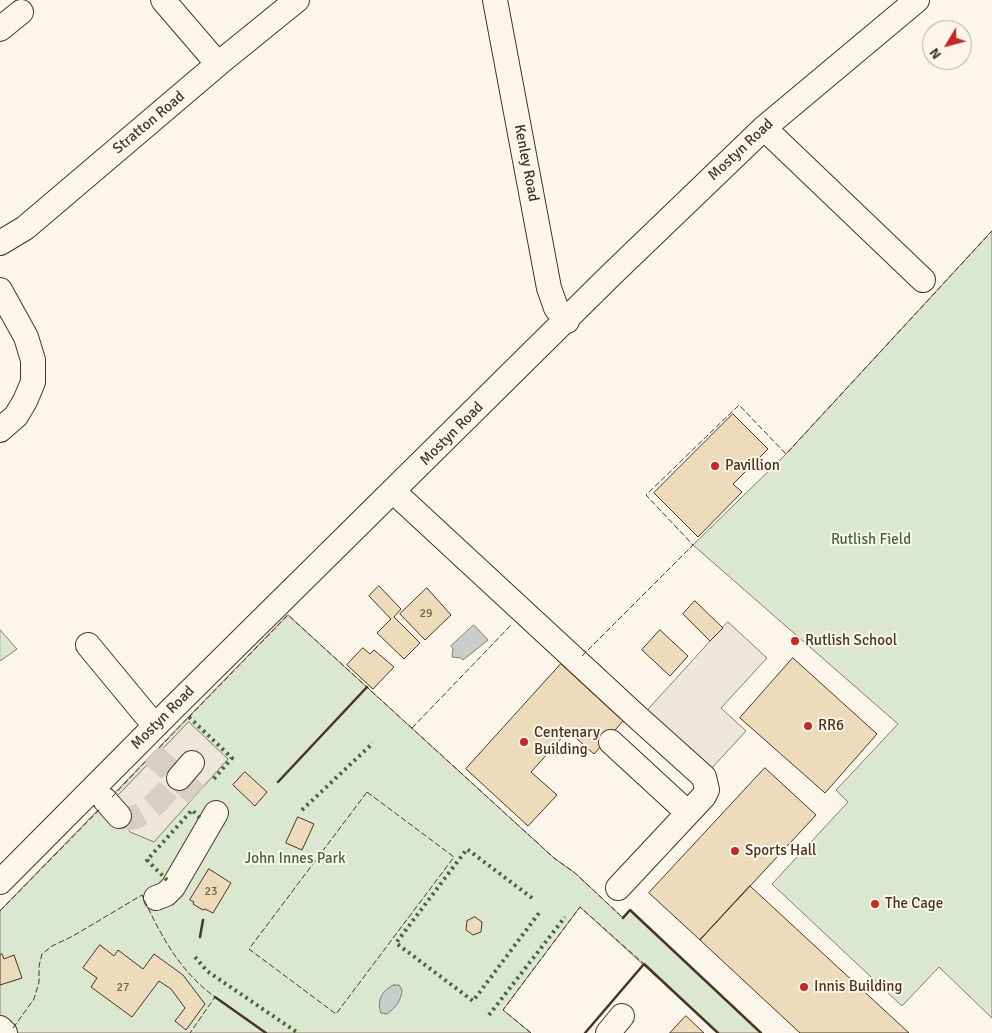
<!DOCTYPE html>
<style>
body{margin:0}
#map{position:relative;width:992px;height:1033px;overflow:hidden;background:#fbf6e9;font-family:Signika,sans-serif}
canvas{display:block}
.north{position:absolute;left:922px;top:20px;width:50px;height:50px;box-sizing:border-box;background:#fbf6e9;border:1px solid #b4a999;border-radius:50%;rotate:233deg;font-size:14px;font-weight:700;line-height:20px;text-align:center;color:#4a3520}
.north::after{content:'';display:block;margin:auto;width:18px;height:22px;background:#c62828;clip-path:polygon(50% 0,100% 100%,50% 72%,0 100%)}
</style>
<div id="map">
<canvas width="992" height="1033"></canvas>
<div class="north">N</div>
</div>
<script>
const ctx = document.querySelector('canvas').getContext('2d');
ctx.lineJoin = 'round';
function fill(path, color) {
  ctx.fillStyle = color;
  ctx.fill(path, 'evenodd');
}
function stroke(path, color, width, dash) {
  ctx.strokeStyle = color;
  ctx.lineWidth = width;
  ctx.lineCap = dash ? 'butt' : 'round';
  ctx.setLineDash(dash || []);
  ctx.stroke(path);
}
function drawText(font, color, halo, rows, align = 'center') {
  ctx.font = font + ' Signika,sans-serif';
  ctx.lineWidth = 4;
  ctx.setLineDash([]);
  ctx.textBaseline = 'middle';
  ctx.strokeStyle = halo;
  ctx.fillStyle = color;
  for (const [text, x, y, turn = 0] of rows) {
    ctx.save();
    ctx.translate(x, y);
    ctx.rotate((+turn || 0) * Math.PI / 180);
    ctx.textAlign = isNaN(turn) ? turn : align;
    if (halo) ctx.strokeText(text, 0, 0);
    ctx.fillText(text, 0, 0);
    ctx.restore();
  }
}
const green = new Path2D(`
 M992 231V1018L939 967 902 1006 772 884 848 802 836 790 898 724 693 545 786 454Z
 M288 615 554 858 575 873 622 917 630 910 761 1033H718L580 907 503 1010 531 1033H17L0 1017V911Z
 M0 630 17 649 0 661Z`);
const parking = new Path2D(`
 M728 622 767 658 721 708 746 731 699 782 636 723Z
 M189 722 228 759 154 842 130 832 111 803Z`);
const water = new Path2D(`
 M474 625 488 640 463 660 461 658 452 657 453 649 451 646Z
 M394 985H399L402 990C401 1001 396 1007 387 1014L381 1013C376 1001 383 989 394 985Z`);
const building = new Path2D(`
 M733 414 768 449 733 484 742 492 698 537 654 493Z
 M379 586 401 609 394 617 420 643 404 659 377 633 391 619 369 596Z
 M427 588 451 615 425 640 400 614Z
 M695 601 723 628 710 641 683 614Z
 M660 630 688 656 670 676 642 650Z
 M363 648 370 654 374 650 394 667 373 689 347 665Z
 M793 658 877 734 825 793 740 718Z
 M561 664 623 721 594 754 568 731 531 772 557 795 528 826 466 769Z
 M765 768 816 815 700 940 649 893Z
 M245 772 267 792 255 806 233 785Z
 M298 817 314 824 302 850 286 843Z
 M209 869 231 883 213 913 205 909 203 910 193 904 194 902 190 900Z
 M750 886 909 1033H800L700 940Z
 M475 917 482 922 481 932 473 935 466 930 467 921Z
 M100 945 114 956 118 950 143 969 154 954 183 975 205 1004 186 1030 175 1021 185 1008 171 989 159 981 132 1017 91 987 97 978 83 968Z
 M2 954 4 959 14 955 22 978 0 985V955Z
 M686 1016 704 1033H670Z`);
const minorTunnel = new Path2D(`
 M152 754 201 799
 M119 816C142 827 164 793 179 778`);
const minor = new Path2D(`
 M163 0 218 64
 M495 0 549 288 556 308 567 321
 M0 29 21 12
 M764 128 923 280
 M0 243 25 228 218 64 297 0
 M0 290 26 337 33 360V382L25 401 16 416 0 430
 M394 492 635 715 704 777 707 790 704 796 618 888
 M88 645 155 726
 M611 742 688 813
 M179 778 192 763
 M105 800 119 816
 M0 882 172 709 612 274 764 128 917 0
 M156 898 166 894 173 887 216 813
 M0 1028 5 1033
 M608 1033 622 1016`);
const hedge = new Path2D(`
 M189 717 232 758 212 781
 M302 810 373 743
 M167 880 147 860 192 810 201 819
 M532 898 467 849 396 943 473 1001 539 913
 M195 957 207 971 298 1033
 M489 1015 565 917`);
const fence = new Path2D(`
 M582 656 693 545 646 495 739 405 786 454 992 231
 M412 728 512 624
 M159 748 288 615 554 858 575 873 623 918
 M367 792 454 857 336 1014 249 949Z
 M112 797 146 761
 M0 911 101 808
 M13 1028 34 999 39 982V966L42 954 52 946 73 936 142 895C160 934 179 971 215 997L190 1033
 M531 1033 503 1010 580 907 644 964`);
const wall = new Path2D(`
 M278 782 367 687
 M623 918 630 910 761 1033
 M200 937 203 920
 M215 997 266 1033
 M585 1033 644 964 718 1033`);
const markers = [
 [715,466,5,"#c62828"],
 [795,641,5,"#c62828"],
 [808,726,5,"#c62828"],
 [524,742,5,"#c62828"],
 [735,851,5,"#c62828"],
 [875,904,5,"#c62828"],
 [804,987,5,"#c62828"]
];
const numberNames = [
 ["29",426,614],
 ["23",211,892],
 ["27",123,988]
];
const streetNames = [
 ["Stratton Road",149,123,-40],
 ["Mostyn Road",741,150,-43],
 ["Kenley Road",526,163,79],
 ["Mostyn Road",452,434,-45],
 ["Mostyn Road",163,718,-45]
];
const poiNames = [
 ["Pavillion",725,466],
 ["Rutlish School",805,641],
 ["RR6",818,726],
 ["Centenary",534,733],
 ["Building",534,750],
 ["Sports Hall",745,851],
 ["The Cage",885,904],
 ["Innis Building",814,987]
];
const parkNames = [
 ["Rutlish Field",871,540],
 ["John Innes Park",295,859]
];
fill(green, '#dce7d0');
stroke(green, '#887966', 1);
fill(parking, '#ede7d9');
stroke(parking, '#887966', 1);
fill(water, '#c9cecd');
stroke(water, '#887966', 1);
fill(building, '#ecdcbc');
stroke(building, '#4a3520', 1);
stroke(minorTunnel, '#d8cfc1', 24, [24, 12]);
stroke(minor, '#4a3520', 26);
stroke(minor, '#fbf6e9', 24);
stroke(hedge, '#436837', 4, [2.5, 4]);
stroke(fence, '#4a3520', 1, [6, 2.5]);
stroke(wall, '#4a3520', 2.5);
for (const [x, y, r, color] of markers) {
  const dot = new Path2D();
  dot.arc(x, y, r, 0, 2 * Math.PI);
  ctx.fillStyle = color;
  ctx.fill(dot);
  stroke(dot, '#fbf6e9', 2);
}
drawText('12px', '#725f47', null, numberNames);
drawText('15px', '#4a3520', '#fbf6e9', streetNames);
drawText('15px', '#4a3520', '#fbf6e9', poiNames, 'left');
drawText('15px', '#436837', '#fbf6e9', parkNames);
</script>
